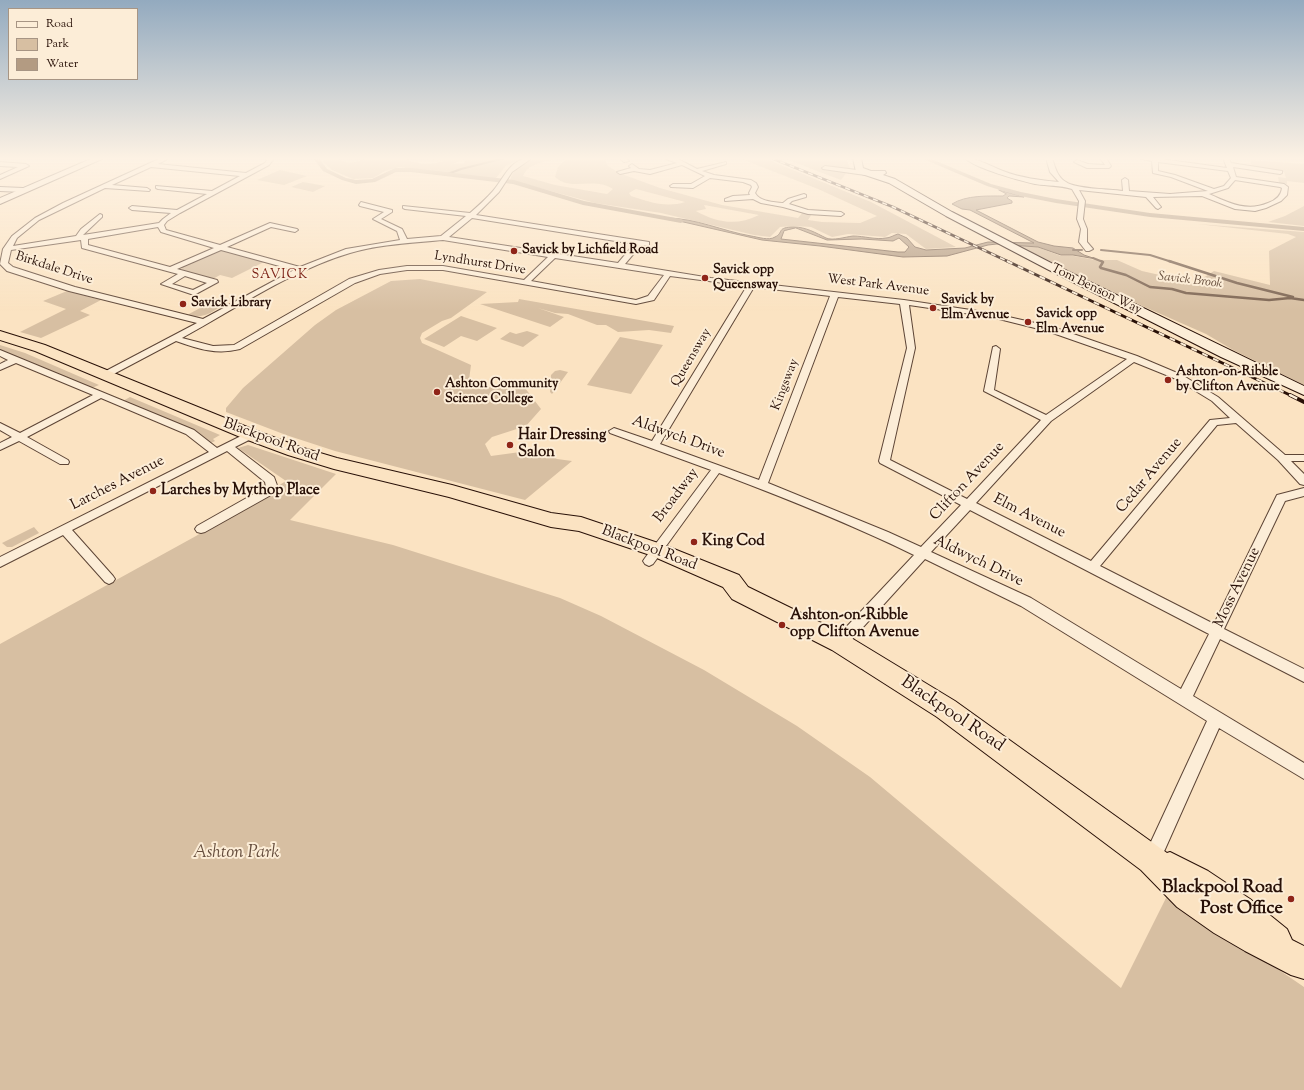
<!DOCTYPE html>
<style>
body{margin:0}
#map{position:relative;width:1304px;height:1090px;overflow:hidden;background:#fbe3c2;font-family:"Sorts Mill Goudy",serif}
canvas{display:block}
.legend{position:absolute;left:8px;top:8px;width:130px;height:72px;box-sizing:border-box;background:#fcedd7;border:1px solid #a79584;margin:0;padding:5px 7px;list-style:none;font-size:12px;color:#281007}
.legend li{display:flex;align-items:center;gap:8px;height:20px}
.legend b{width:20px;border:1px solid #a79584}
</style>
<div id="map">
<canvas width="1304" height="1090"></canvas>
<ul class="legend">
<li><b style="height:5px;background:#fcedd7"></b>Road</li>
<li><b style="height:11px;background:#d7bfa2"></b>Park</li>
<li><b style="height:11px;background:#b39b82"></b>Water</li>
</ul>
</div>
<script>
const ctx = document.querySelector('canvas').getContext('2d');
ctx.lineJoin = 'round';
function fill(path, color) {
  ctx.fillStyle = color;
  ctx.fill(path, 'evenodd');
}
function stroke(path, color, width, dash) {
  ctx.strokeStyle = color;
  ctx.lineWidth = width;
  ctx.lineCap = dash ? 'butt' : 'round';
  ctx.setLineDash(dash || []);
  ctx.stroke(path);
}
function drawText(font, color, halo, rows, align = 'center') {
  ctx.font = font + ' "Sorts Mill Goudy",serif';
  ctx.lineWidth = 4;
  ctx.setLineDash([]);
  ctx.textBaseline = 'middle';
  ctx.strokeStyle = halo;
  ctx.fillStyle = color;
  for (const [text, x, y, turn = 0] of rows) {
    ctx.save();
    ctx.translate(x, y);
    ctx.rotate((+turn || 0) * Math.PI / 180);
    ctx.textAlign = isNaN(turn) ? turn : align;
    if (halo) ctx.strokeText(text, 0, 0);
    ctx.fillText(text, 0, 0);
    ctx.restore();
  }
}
const green = new Path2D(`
 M322 158H338C346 165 357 163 366 158H416L407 160C418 164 432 166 443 161L421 158 462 159 454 164H463L467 159 475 158H523L506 166 495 179 457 175 399 167 385 171 373 178 353 179 332 170 323 162Z
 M536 158H560C546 162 529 162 523 176L555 185 607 194 613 189C593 176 571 192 555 177L558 167 567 158H604L608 166 619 173 660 188 722 205 798 218 803 212 812 214 808 220 822 222 860 223 877 216 818 189 739 158H764L871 202 956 247 926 249 906 234 892 233 885 237 848 234 832 237 811 227 795 226 780 227 770 237 754 235 661 213 595 203 510 180C514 167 524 163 536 158ZM636 189 685 202C666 208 649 202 631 196L629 193ZM704 205 759 215C737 226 717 223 696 211L706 209Z
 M783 158H846L850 168 841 180Z
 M1250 160 1304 164V183L1287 181V184L1279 183 1278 177 1286 178 1284 172 1252 167Z
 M280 170 307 176 284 185 257 180Z
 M303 182 325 186 313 192 291 187Z
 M1304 206V226L1268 222 1285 216Z
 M1197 224 1304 232V385L1233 350 1206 334 1147 308 1016 245 1037 247 1061 256H1074L1095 260H1117L1142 271 1195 283 1214 271 1270 285 1269 251 1296 237 1288 234Z
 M219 251H224L264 262 232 278 220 275 211 280 181 270 183 267Z
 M420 279 487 292 451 318 442 321 422 333 420 338 422 343 471 365 469 380 477 386 487 387 525 388 541 409 526 426 492 437 485 444 491 456 535 450 557 459 572 461 525 500 335 451 286 435 226 412V408L243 388 315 325 336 310 391 281Z
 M67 291 101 300 80 311 90 315 41 338 20 332 66 309 43 301Z
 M519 299 674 326 671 333 649 330 618 332 606 325H597L568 314 555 313 538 308 564 317 550 327 480 304 518 302Z
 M213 301 222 304C215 313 199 319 188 316L189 314Z
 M461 316 497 328 477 341 461 336 444 347 424 339Z
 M527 331 539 335 523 347 500 339 510 332 516 334Z
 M620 337 663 345 631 394 587 385Z
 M0 345 25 353 99 385 92 388 0 351Z
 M560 370 568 372 552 394 550 392 551 375 555 371Z
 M130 397 220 435 213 439 215 441 211 443 198 434 123 401Z
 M248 445 336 474 290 520 393 545 560 598 601 616 704 670 797 726 870 777 1121 988 1168 894 1304 987V1090H0V644L196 536 286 481 238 448Z
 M34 527 39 533 12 547H7L2 543Z`);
const water = new Path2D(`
 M999 190 1024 197 1009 196 1007 198 1012 201V203L976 210 1038 242 1054 246 1073 248 1084 255 1096 259 1073 255H1061L1038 247 997 244 988 245 947 256 903 257 820 246 762 240 666 218C696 218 722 231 751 236 758 237 769 241 775 237 784 233 776 227 794 227 806 227 816 233 826 238 833 241 845 237 853 236 864 236 876 240 886 238 890 238 894 235 898 234L907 238 915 247 926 250 965 248 988 242 1034 243 970 210 962 209 952 204C966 195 988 196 1003 196L1006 194ZM796 228 827 240 862 239 893 241 899 238 909 247 905 252H898L781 239 784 231Z`);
const streamFar1 = new Path2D(`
 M445 175 461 169 505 158
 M1073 250H1082
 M1101 250 1150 255 1172 262
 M1093 258 1103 262`);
const stream = new Path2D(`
 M1101 261 1103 262 1100 267 1101 268 1126 275 1150 287 1172 289 1186 293 1269 300 1290 298 1304 300
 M1169 261 1237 283 1293 297`);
const canal = new Path2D(`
 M313 158H319L327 169 346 178 356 180 372 179 395 168H411L514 180 584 201 681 219 684 221 681 223 583 205 513 184 411 172H396L375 182 356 184 342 180 323 171Z
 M921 158H929L991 184 1021 192 1056 199 1150 213 1304 227V231L1150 217 1056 203 1020 196 987 186Z`);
const minor = new Path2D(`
 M161 158H169L158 164 246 173 265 163 267 160 264 158 272 159 273 160 269 165 180 213 167 221 164 225 166 230 220 245 270 223 297 229 298 230 295 232 271 227 227 247 300 267 346 249 400 240 397 231 373 219 384 212 360 206 359 205 361 202 392 210V212L381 219 402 229 407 239 441 236 466 216 405 209 403 208V206L470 213C478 206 486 199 493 191 505 177 510 158 532 158L512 172 499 192 476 215 649 242V246L641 245 625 264 711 278 904 300 991 313 1053 327 1137 356 1182 375 1218 397 1285 455H1304V461H1291L1304 474V485L1300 484 1278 460 1236 423 1217 425 1100 566 1214 624 1277 495 1304 488V496L1285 501 1224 629 1304 669V682L1220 639 1193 696 1304 763V779L1219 728 1158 865 1152 868 1146 865 1143 859 1207 721 1021 606 925 559 845 647 840 649 835 647 833 643 835 639 914 555C851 524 785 498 719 473L653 564 649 566 645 564 643 561 645 558 711 470 610 433 609 431 614 428 652 441 747 286 670 276 654 300 636 304 443 270H407L380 274 355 283 240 349C217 355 198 349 176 341L108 377H102L100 375 102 373 197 323 69 291 7 271 0 264 3 249 12 236 35 218 63 203ZM151 167 240 176 212 191 156 186V188L158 189 207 194 177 210 132 206 129 208 132 210 171 213 163 219 159 223 83 235 102 217V215L100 214 81 229 76 236 13 246 17 238 39 220 105 188 149 191 150 190 147 188 112 185ZM472 218 634 244 618 263 449 237ZM158 227 161 232 214 248 170 267 88 245V239ZM81 240 82 248 178 274 161 284 194 295 218 282 217 280 177 269 221 250 294 270 203 319 75 287 13 267 8 263 11 250ZM443 240 548 257 524 280 443 266H407L379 270 349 279 234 345 213 346 182 338C237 308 290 271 350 253 380 244 412 243 443 240ZM555 258 664 275 648 296 636 300 531 281ZM185 276 207 283 193 290 172 284ZM754 287 830 296 759 480 660 444ZM838 297 900 304 907 348 879 461 880 463 961 505 921 547 888 532 768 483ZM909 305 991 317 1047 331 1127 359 1046 415 994 390 1000 349 996 346 993 347 984 391 1041 420 967 499 890 460 915 348ZM1134 362 1176 379 1212 401 1230 418 1210 420 1091 561 976 503 1051 421ZM970 510 1209 634 1181 689 1031 598 931 552Z
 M619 158H626L629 161 624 162Z
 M663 158 678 159 697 169 726 162V164L702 171 714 175 751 180 756 183 758 187 755 193C760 202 774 202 783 203L788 199 804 194 806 195V197L792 201 789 204 808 210 841 212 844 214 841 216 808 214 783 207 761 203 753 199 725 201V199L733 196 750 195 749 193 752 187 751 185 743 182 710 178 693 188 671 187 670 186 673 184H691L705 176 682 165 650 174 634 171 620 174 617 172 631 168 629 166 632 164 639 169 650 170 677 163Z
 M964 158C978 158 990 166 1003 171 1021 178 1040 180 1059 182L1050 172 1046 158H1052C1055 167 1057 177 1066 182 1075 189 1110 189 1123 191L1122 180 1125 178 1128 180 1129 191 1170 194 1208 191 1171 177 1153 173 1152 161 1137 158H1154L1227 168 1223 158H1229L1231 163 1282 171V173L1280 174 1233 167 1236 177 1284 184 1288 187 1287 195 1281 201 1266 208 1255 211 1235 209 1202 196 1153 197 1161 207 1158 209 1156 208 1146 197 1079 190 1085 201 1083 219 1087 229V242L1093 249 1089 251H1086L1079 242 1081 229 1077 219 1079 201 1072 189C1060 185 1047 186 1035 184 1017 180 978 169 964 158ZM1158 162 1228 171 1231 178 1224 186 1214 189 1175 175 1158 171ZM1235 180 1280 187 1282 188C1281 196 1276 200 1268 203 1247 212 1229 203 1209 194L1228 188Z
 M1100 158H1106L1111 166 1109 168H1087L1074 162 1077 160 1088 164 1105 165Z
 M0 162 26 164 29 166 0 179V175L18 167 0 166Z
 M825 166 865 171 868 173 865 175 823 169 822 168Z
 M0 187 23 188 26 190 23 192 0 191Z
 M0 350 194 430 217 448 247 433H255L256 435 255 437 235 447 274 477 278 488 271 495 205 532 201 533 197 532 195 529 197 526 266 487 265 482 227 451 72 530 113 576 115 579 113 582 109 584 105 582 63 535 0 567V557L209 452 186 434 101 398 27 437 68 460 69 462 68 464H60L19 441 0 450V443L12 437 0 430V423L20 433 93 395 16 363 0 370V364L8 360 0 356Z`);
const tertiary = new Path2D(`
 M93 158H104L0 204V198Z`);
const secondary = new Path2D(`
 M853 158H861L863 168 871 171H885L886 173 883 175 895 179 952 212 1055 265 1304 386V395L1221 357 1047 269 946 216 889 183 856 172Z`);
const trunk = new Path2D(`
 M0 331 45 345 257 431 300 447 337 458 452 485 551 513 581 517 664 545 739 575 748 587 848 636 955 701 1167 853 1170 852 1208 871 1250 899 1287 929 1292 940 1304 946V979L1291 975 1245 951 1214 933 1177 907 1141 870 937 717 832 650 732 599 723 587 650 555 579 531 551 527 449 497 334 469 288 455 245 439 35 351 0 340Z`);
const railFar2 = new Path2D(`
 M771 158 893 207 1009 262`);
const railFar1 = new Path2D(`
 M1007 261 1292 396`);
const rail = new Path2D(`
 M1290 395 1304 402`);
const markers = [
 [514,251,4,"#8f2418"],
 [705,278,4,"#8f2418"],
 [183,304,4,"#8f2418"],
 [933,308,4,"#8f2418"],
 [1028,322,4,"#8f2418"],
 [1168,380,4,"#8f2418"],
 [437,392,4,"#8f2418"],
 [510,445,4,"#8f2418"],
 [153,491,4,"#8f2418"],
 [694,542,4,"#8f2418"],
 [782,625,4,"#8f2418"],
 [1291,899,4,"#8f2418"]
];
const farPoinames = [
 ["Savick by Lichfield Road",522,251],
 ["Savick opp",713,271],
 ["Queensway",713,286],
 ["Savick by",941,301],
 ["Elm Avenue",941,316],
 ["Savick Library",191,304],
 ["Savick opp",1036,315],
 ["Elm Avenue",1036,330],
 ["Ashton-on-Ribble",1176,373],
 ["by Clifton Avenue",1176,388],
 ["Ashton Community",445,385],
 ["Science College",445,400]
];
const farStreetnames = [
 ["Lyndhurst Drive",480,264,9],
 ["Birkdale Drive",54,269,18],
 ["West Park Avenue",878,286,7],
 ["Tom Benson Way",1096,290,26],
 ["Queensway",692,358,-59],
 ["Kingsway",786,385,-69]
];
const farNeighbourhoodnames = [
 ["SAVICK",280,276]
];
const farWaternames = [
 ["Savick Brook",1190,281,7]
];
const poiNames = [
 ["Hair Dressing",518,436],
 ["Salon",518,453],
 ["Larches by Mythop Place",161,491],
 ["King Cod",702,542],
 ["Ashton-on-Ribble",790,616],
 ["opp Clifton Avenue",790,633]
];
const streetNames = [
 ["Aldwych Drive",678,438,20],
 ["Blackpool Road",271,441,20],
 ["Cedar Avenue",1150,476,-50],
 ["Clifton Avenue",968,482,-47],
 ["Larches Avenue",118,484,-27],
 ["Broadway",677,496,-53],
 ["Elm Avenue",1029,517,27],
 ["Blackpool Road",649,549,21],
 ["Aldwych Drive",978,562,26],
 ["Moss Avenue",1238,588,-64]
];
const nearStreetnames = [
 ["Blackpool Road",952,715,34]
];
const nearParknames = [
 ["Ashton Park",236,854]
];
const nearPoinames = [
 ["Blackpool Road",1283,889],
 ["Post Office",1283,910]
];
fill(green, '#d7bfa2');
fill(water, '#b39b82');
stroke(water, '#7b6351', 1);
stroke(streamFar1, '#7b6351', 2);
stroke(stream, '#7b6351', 2.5);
fill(canal, '#b39b82');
stroke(minor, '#5d4536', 2);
stroke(tertiary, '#5d4536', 2);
stroke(secondary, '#281007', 2);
stroke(trunk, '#281007', 2);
fill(minor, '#fcedd7');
fill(tertiary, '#fcedd7');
fill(secondary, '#fcedd7');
fill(trunk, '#fbe3c2');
stroke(railFar2, '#281007', 2.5);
stroke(railFar1, '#281007', 3);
stroke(rail, '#281007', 4);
stroke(railFar2, '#fcedd7', 1.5, [5]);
stroke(railFar1, '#fcedd7', 2, [6]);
stroke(rail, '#fcedd7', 2.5, [8]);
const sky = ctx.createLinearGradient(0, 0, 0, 311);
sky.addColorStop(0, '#93aabf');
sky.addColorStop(0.51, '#fdf2e4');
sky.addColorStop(1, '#fdf2e400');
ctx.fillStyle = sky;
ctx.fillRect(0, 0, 1304, 311);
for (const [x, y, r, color] of markers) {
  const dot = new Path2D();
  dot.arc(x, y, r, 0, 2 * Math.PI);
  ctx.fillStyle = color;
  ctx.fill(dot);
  stroke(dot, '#fcedd7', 1.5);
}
drawText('bold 13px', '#281007', '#fcedd7', farPoinames, 'left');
drawText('13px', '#281007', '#fcedd7', farStreetnames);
ctx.letterSpacing = '1px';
drawText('13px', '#7a1f14', '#fcedd7', farNeighbourhoodnames);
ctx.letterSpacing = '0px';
drawText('italic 13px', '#674f3e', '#fcedd7', farWaternames);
drawText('bold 15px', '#281007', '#fcedd7', poiNames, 'left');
drawText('15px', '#281007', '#fcedd7', streetNames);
drawText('18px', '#281007', '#fcedd7', nearStreetnames);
drawText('italic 18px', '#654d3d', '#fcedd7', nearParknames);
drawText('bold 18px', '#281007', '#fcedd7', nearPoinames, 'right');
</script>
